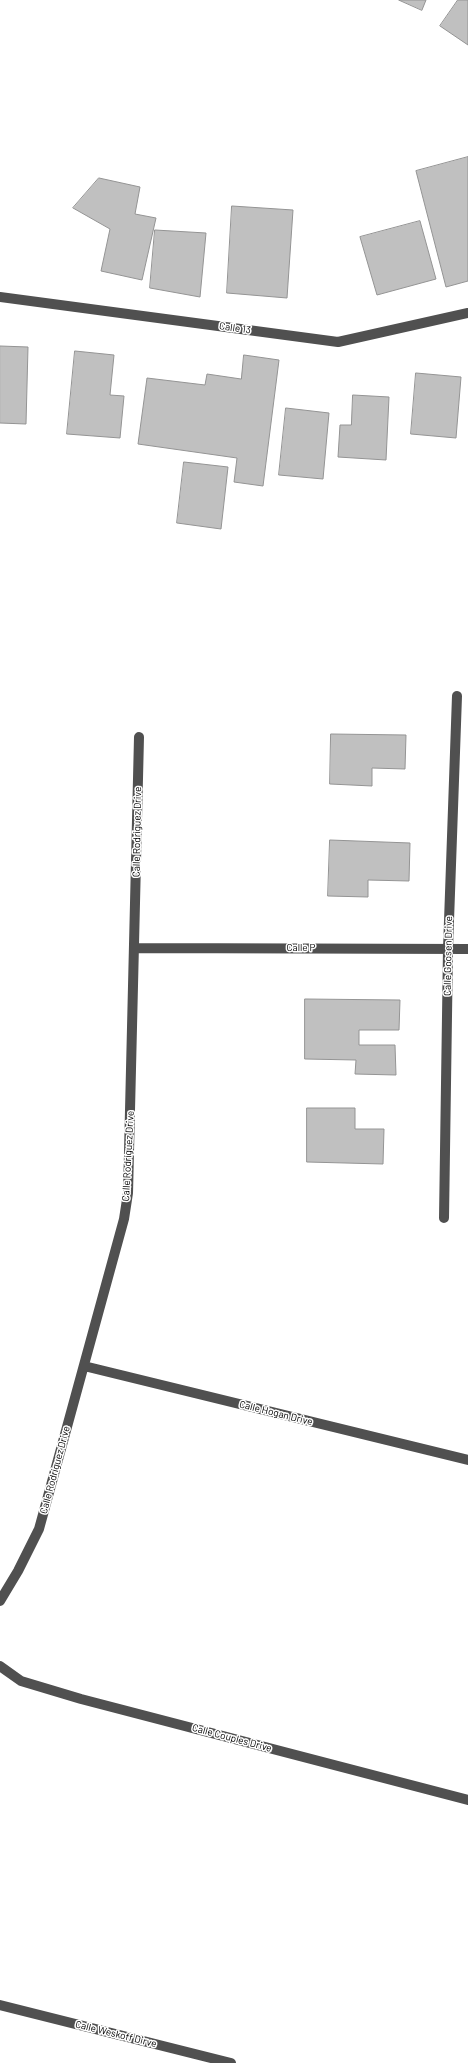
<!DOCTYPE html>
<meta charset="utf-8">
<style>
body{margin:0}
canvas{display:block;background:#fff}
</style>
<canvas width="468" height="2063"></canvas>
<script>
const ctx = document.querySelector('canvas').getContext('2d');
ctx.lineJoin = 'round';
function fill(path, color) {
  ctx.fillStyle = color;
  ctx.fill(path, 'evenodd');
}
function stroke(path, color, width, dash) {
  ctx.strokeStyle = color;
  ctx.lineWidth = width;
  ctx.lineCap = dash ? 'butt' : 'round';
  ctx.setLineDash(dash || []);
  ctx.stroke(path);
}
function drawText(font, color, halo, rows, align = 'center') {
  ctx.font = font + ' Barlow,sans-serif';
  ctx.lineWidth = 3;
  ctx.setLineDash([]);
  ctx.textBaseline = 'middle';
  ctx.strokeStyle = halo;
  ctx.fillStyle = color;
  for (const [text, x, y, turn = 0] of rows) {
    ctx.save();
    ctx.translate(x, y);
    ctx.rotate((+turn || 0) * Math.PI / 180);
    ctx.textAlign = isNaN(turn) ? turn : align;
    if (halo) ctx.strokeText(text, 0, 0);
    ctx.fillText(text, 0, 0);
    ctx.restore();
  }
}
const building = new Path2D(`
 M399 0H426L422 10Z
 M458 0H468V45L440 26Z
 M468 157V281L446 287 416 171Z
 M99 178 140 187 135 214 156 218 142 280 101 271 110 229 73 208Z
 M232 206 293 210 287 298 227 293Z
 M420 221 436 279 377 295 360 237Z
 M155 230 206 233 200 297 150 288Z
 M0 346 28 347 26 424 0 423Z
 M75 351 114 355 110 395 124 396 120 438 67 434Z
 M244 355 279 360 263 486 234 482 237 458 138 444 147 378 205 385 207 374 241 379Z
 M416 373 461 377 456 438 411 434Z
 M353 395 389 397 386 460 338 457 340 425H351Z
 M286 408 329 413 323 479 279 475Z
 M184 462 228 467 221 529 177 523Z
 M331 734 406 735 405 769 372 768V786L330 784Z
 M330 840 410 843 409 881 368 880V897L328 896Z
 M305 999 400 1000 399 1030H359V1045H395L396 1075 355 1074 356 1060 305 1059Z
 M307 1108H355V1129H384L383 1164 307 1162Z`);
const minor = new Path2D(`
 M0 297 338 342 468 313
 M134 948 468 949
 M444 1218 448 949 457 696
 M84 1366 468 1460
 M0 1601 18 1571 39 1529 124 1219 128 1193 139 737
 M0 1666 21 1681 81 1699 468 1800
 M0 2005 231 2063`);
const streetNames = [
 ["Calle 13",235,328,8],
 ["Calle Rodríguez Drive",137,832,-89],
 ["Calle P",301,948],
 ["Calle Goosen Drive",448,956,-89],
 ["Calle Rodríguez Drive",128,1156,-87],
 ["Calle Hogan Drive",276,1413,14],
 ["Calle Rodríguez Drive",55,1470,-75],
 ["Calle Couples Drive",232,1738,15],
 ["Calle Weskoff Dirve",116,2034,14]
];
fill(building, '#c0c0c0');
stroke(building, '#949494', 1);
stroke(minor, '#505050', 10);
drawText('10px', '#000', '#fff', streetNames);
</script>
